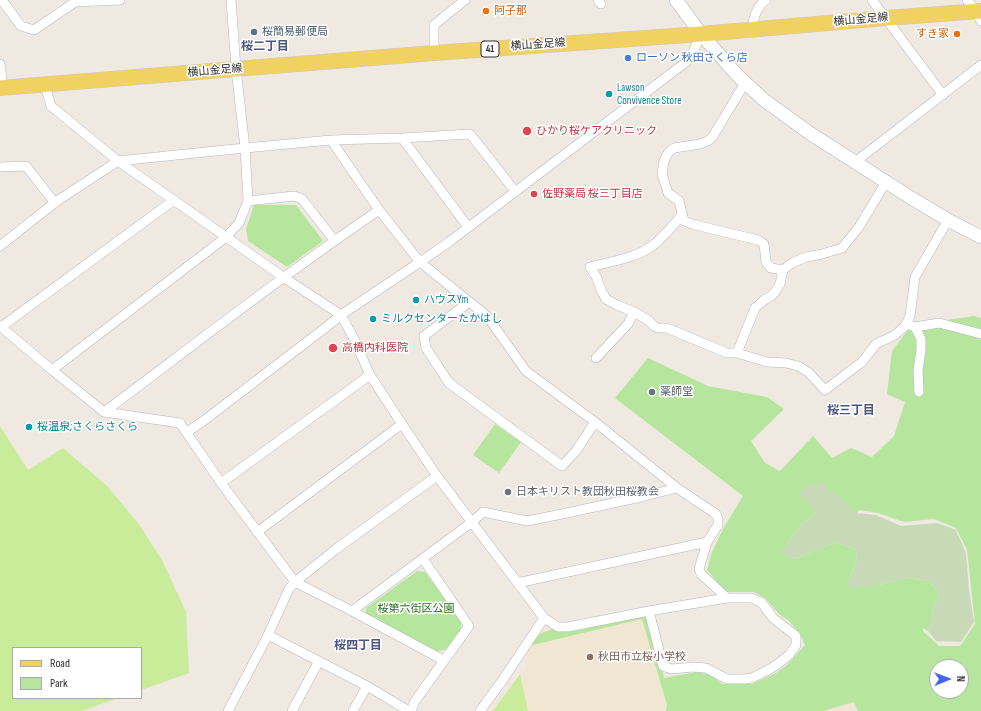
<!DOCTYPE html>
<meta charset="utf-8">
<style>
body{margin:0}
#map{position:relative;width:981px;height:711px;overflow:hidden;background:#efe9e1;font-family:"Sofia Sans Condensed",sans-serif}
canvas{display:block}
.legend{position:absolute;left:12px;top:647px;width:130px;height:52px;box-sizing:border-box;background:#fff;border:1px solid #ababab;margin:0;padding:5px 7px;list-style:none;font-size:12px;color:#2e2e2e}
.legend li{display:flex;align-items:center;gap:8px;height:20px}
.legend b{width:20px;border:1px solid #ababab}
.north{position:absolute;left:929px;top:659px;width:40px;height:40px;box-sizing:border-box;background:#fff;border:1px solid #ababab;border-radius:50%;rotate:89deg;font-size:11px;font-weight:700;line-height:16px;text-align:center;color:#2e2e2e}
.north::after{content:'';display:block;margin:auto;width:14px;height:18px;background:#4264fb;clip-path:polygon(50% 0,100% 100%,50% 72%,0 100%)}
</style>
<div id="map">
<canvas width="981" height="711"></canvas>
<ul class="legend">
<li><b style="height:5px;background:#f2d163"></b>Road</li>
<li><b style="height:11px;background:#b6e59e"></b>Park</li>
</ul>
<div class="north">N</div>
</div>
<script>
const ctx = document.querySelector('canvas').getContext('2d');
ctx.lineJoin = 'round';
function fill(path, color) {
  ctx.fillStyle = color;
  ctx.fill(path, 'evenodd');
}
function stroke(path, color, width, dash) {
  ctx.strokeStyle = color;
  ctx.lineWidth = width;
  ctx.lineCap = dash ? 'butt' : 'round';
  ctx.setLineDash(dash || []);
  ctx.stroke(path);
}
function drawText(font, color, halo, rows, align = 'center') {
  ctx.font = font + ' "Sofia Sans Condensed","Noto Sans JP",sans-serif';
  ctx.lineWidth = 3;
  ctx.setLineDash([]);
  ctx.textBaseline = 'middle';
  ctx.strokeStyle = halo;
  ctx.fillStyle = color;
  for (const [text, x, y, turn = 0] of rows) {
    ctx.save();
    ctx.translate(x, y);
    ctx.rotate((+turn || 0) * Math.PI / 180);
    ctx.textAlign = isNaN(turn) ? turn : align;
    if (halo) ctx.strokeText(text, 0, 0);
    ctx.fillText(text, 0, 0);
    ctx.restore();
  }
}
const education = new Path2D(`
 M642 619 667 705 666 711H490L527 668 528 646Z
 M854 702 858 711H823Z`);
const green = new Path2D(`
 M254 205H296L323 241 287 267 248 241 246 229Z
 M974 316 981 318V711H858L854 702 823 711H666L667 705 642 619 528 646 531 637 558 627 649 611 664 678 696 672 711 675 722 684H752L776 673 787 665 805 645 800 634 789 621 779 614 765 598 754 592H726L707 570 712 552 723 529 743 496 615 398 648 358 708 386 767 397 784 409 751 441 765 463 780 471 813 436 832 458 851 448 872 457 894 436 905 402 887 394 892 351 912 325ZM859 510 878 513 904 522 934 519 956 528 967 550 975 624 960 646H939L923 631V628L929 632 934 608 939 594 929 581 907 578 879 585 848 582 857 560 856 550 836 542 795 559 782 555 790 539 803 523 816 513H857ZM937 667H961V691H937Z
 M495 424 521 442 499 473 473 455Z
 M417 571 425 572 461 621V629L447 649 436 652 366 616V608Z`);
const cemetery = new Path2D(`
 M822 483 857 513 876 515 901 526 937 523 956 530 966 553 969 590 974 622 961 642 936 641 929 632 934 608 939 594 929 581 907 578 879 585 850 588 848 582 857 560 856 550 836 542 795 559 781 555 790 539 803 523 816 513 800 493 805 486Z`);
const pitch = new Path2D(`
 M0 426 28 470 63 448 107 486 138 523 162 560 186 612 189 673 141 690V648H13V698H118L82 711H0Z
 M520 674 528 711H493Z`);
const street = new Path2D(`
 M2 0 21 26 34 30 75 2 120 0
 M598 0 601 4
 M872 0 943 95
 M967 0 976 11 981 21
 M751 30C754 18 756 7 766 0
 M434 53V25L465 0
 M0 64 3 88
 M745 83 713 136 708 141 700 144 674 148 668 153 664 161 662 174 668 193 679 201 684 221 695 225 758 240 764 244 766 262 771 268 783 270 792 263 806 257 822 254 842 248 859 227 886 182
 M45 85 51 106 118 161 283 277 341 315 353 337 370 375 402 424 437 476 544 618 558 627H568L649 611 727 598H752L762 603 773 618 796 636V645L789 655 779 663 770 669 752 678 744 679H727L706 668 694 667 671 669 663 666 649 611
 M402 138 468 227
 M331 140 379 210 420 262 487 316 526 371 595 422 677 488 716 514 718 519V525L707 542 699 569 701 574 727 598
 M855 162 981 65
 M0 167 26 166 55 203
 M248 201 294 196 302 199 334 240
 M682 215C673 225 663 238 652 246 636 258 609 262 590 267L597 278 601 290 606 299 617 305 634 312 648 320 654 326 658 328H667L727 353H737L767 362 786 363 798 366 808 372 825 390 862 362 876 344 895 335 905 326 910 316 915 277 948 220
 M0 246 57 201 118 161 245 148 331 140 402 138 470 134 515 191
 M469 302 424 336 426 348 449 383 562 466 576 451 595 422
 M907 324 915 327 939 323 981 334
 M0 326 52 370 104 412 180 423 221 483 295 582 352 611 443 660
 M1 327 174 200
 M915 327 921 339V350L918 371 919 392
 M737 353 755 308 764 300 771 296 775 292 780 284 783 270
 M596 358 628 324 634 312
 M52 370 208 251 226 237 239 223 248 201 245 148 236 69 231 0
 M104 412C195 344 285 274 379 210
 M187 432 202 422 325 328 341 315 420 262 449 242 690 59 701 34
 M221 483 370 375
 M257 532 402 424
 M517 583 707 542
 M352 611 472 522 483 512 527 521 562 514 641 497 677 488
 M268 635 367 686 409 711
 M228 711 268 635 289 589 295 582 336 549 437 476
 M292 711 319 661
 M353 711 367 686
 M411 711 415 701 469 626 423 559
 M480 711 502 681 544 618`);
const secondary = new Path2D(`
 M676 0 701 34 738 76 764 100 811 134 855 162 908 196 948 220 981 237`);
const primary = new Path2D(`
 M0 88 434 53 701 34 886 18 981 11`);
const markers = [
 [486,11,4,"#e8710a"],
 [254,32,4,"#5c6f8a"],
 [957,34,4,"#e8710a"],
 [628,58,4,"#3f7fe0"],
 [609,94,4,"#0f9aa8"],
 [527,131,5,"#e0444e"],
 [534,194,4,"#e0444e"],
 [416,300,4,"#0f9aa8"],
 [373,319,4,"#0f9aa8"],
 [333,348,5,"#e0444e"],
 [652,392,4,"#6b7280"],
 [29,427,4,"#0f9aa8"],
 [508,492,4,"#6b7280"],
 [590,657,4,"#8d6e63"]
];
const shields = [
 [490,49,18]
];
const shieldNames = [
 ["41",490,49]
];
const foodNames = [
 ["阿子那",494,11],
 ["すき家",949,34,"right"]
];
const streetNames = [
 ["横山金足線",861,20,-5],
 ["横山金足線",538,45,-4],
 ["横山金足線",215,71,-5]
];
const serviceNames = [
 ["桜簡易郵便局",262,32]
];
const shopNames = [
 ["ローソン 秋田さくら店",636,58]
];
const cultureNames = [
 ["Lawson",617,88],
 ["Convivence Store",617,101],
 ["ハウスYm",424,300],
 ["ミルクセンターたかはし",381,319],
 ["桜温泉;さくらさくら",37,427]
];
const healthNames = [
 ["ひかり桜ケアクリニック",536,131],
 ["佐野薬局 桜三丁目店",542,194],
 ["高橋内科医院",342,348]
];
const worshipNames = [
 ["薬師堂",660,392],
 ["日本キリスト教団秋田桜教会",516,492]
];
const parkNames = [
 ["桜第六街区公園",416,609]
];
const educationNames = [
 ["秋田市立桜小学校",598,657]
];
const neighbourhoodNames = [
 ["桜二丁目",265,47],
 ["桜三丁目",851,411],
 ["桜四丁目",358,646]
];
fill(education, '#f0e6d1');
fill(green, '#b6e59e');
fill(cemetery, '#c8d9b8');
fill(pitch, '#c9ec9a');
stroke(street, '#b4b7c1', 10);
stroke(secondary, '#b4b7c1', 14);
stroke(primary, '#c9c9c9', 16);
stroke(street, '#fff', 9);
stroke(secondary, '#fff', 13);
stroke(primary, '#f2d163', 15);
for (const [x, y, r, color] of markers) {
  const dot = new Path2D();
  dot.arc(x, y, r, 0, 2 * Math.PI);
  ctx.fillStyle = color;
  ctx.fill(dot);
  stroke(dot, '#fff', 1.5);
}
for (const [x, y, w] of shields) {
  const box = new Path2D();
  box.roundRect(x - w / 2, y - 8, w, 16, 3);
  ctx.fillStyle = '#fff';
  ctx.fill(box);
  stroke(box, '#2e2e2e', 1);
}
drawText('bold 10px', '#2e2e2e', null, shieldNames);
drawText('11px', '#c56008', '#fff', foodNames, 'left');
drawText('11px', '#2e2e2e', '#fff', streetNames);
drawText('11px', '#4e5e75', '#fff', serviceNames, 'left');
drawText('11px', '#366cbe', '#fff', shopNames, 'left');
drawText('11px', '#0d838f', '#fff', cultureNames, 'left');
drawText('11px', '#be3a42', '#fff', healthNames, 'left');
drawText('11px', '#5b616d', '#fff', worshipNames, 'left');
drawText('11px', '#2c6e1b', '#fff', parkNames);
drawText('11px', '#785e54', '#fff', educationNames, 'left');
drawText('bold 12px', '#4d5680', '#fff', neighbourhoodNames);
</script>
